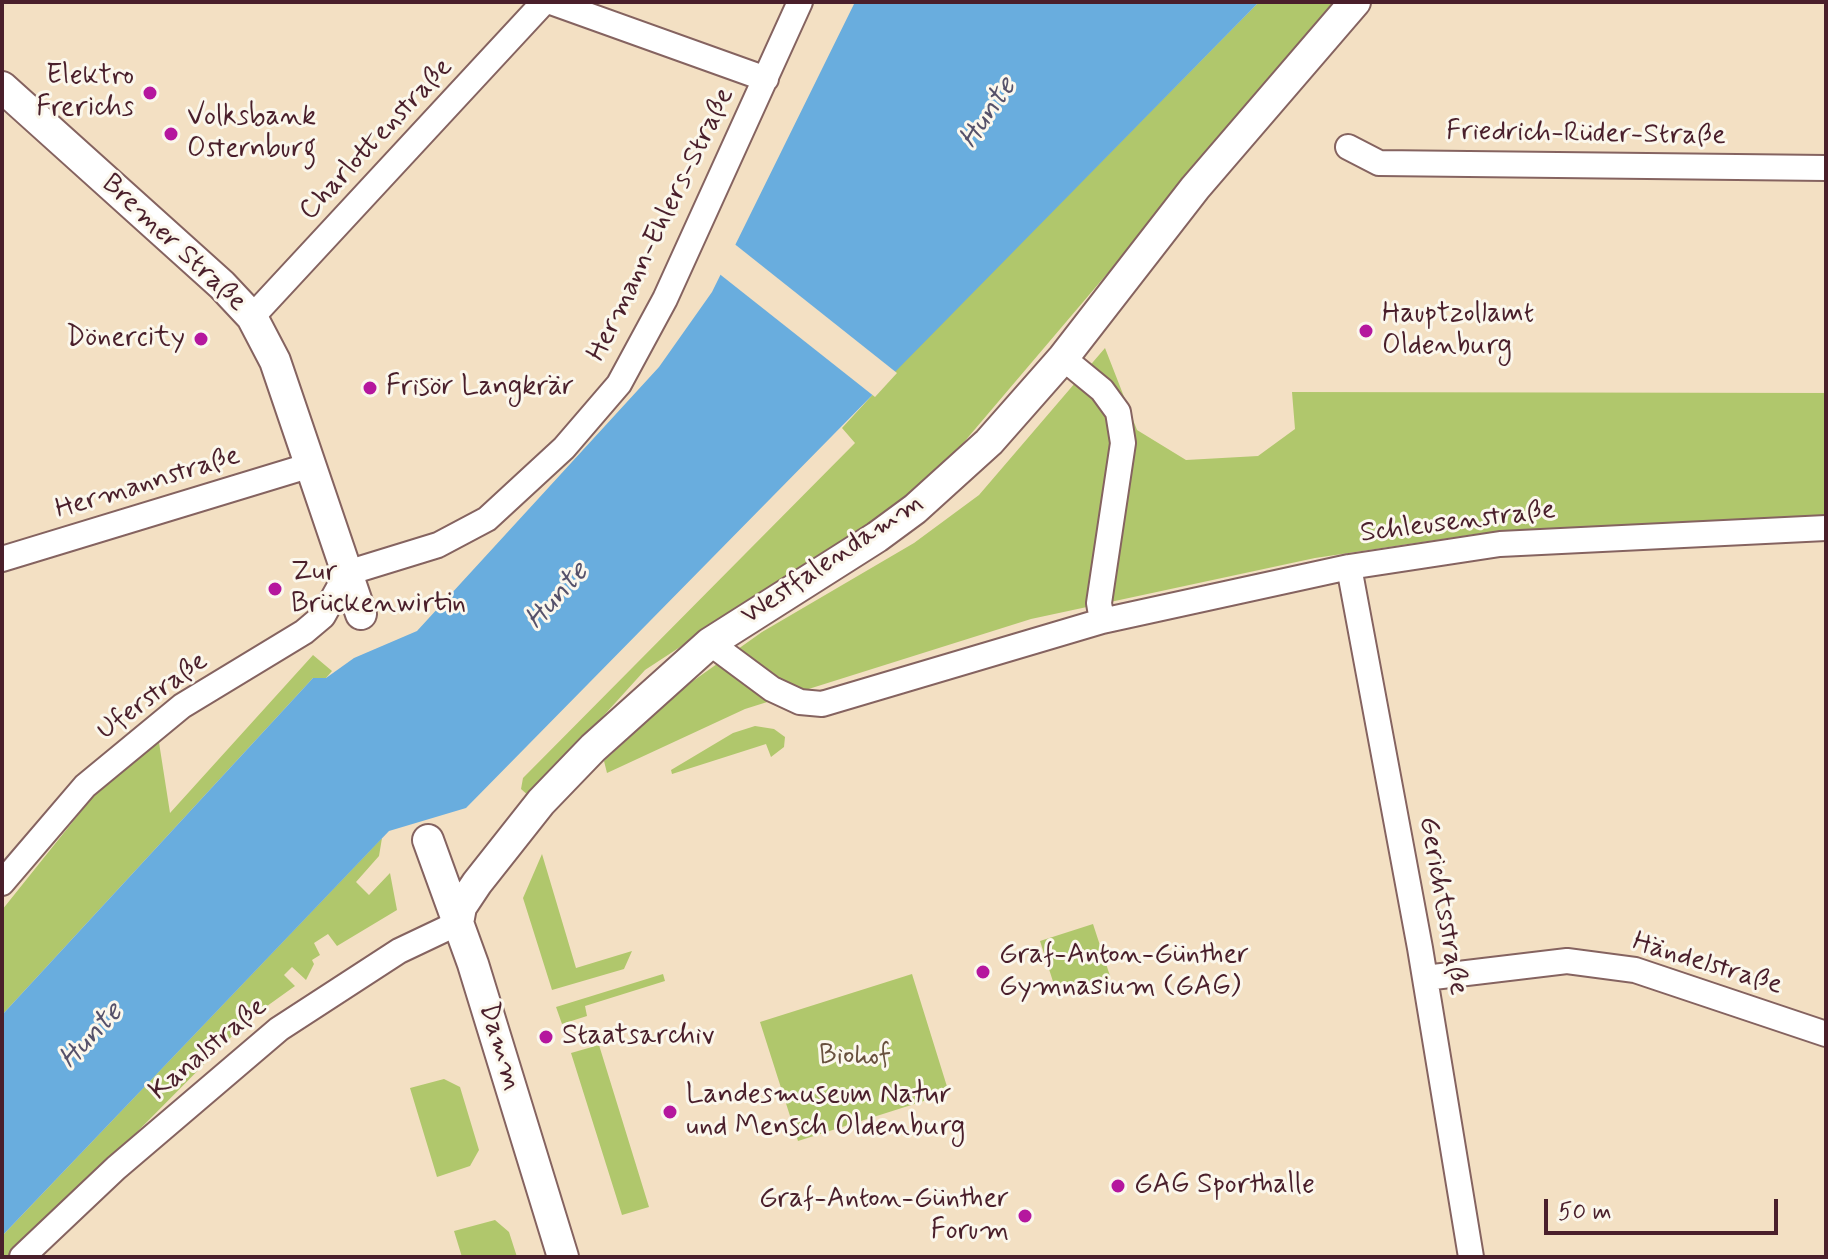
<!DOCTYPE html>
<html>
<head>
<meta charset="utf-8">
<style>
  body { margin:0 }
  #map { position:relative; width:1828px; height:1259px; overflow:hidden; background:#f3e0c3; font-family:Mynerve,sans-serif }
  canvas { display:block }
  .frame { position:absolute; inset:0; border:4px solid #4a1f2b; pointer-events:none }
  .scale { position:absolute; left:1544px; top:1199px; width:234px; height:36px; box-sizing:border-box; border:4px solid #4a1f2b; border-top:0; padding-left:10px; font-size:24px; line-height:28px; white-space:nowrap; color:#4a1f2b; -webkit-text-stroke:6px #fbf7ec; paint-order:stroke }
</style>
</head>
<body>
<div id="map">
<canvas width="1828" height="1259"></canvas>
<div class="frame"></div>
<div class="scale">50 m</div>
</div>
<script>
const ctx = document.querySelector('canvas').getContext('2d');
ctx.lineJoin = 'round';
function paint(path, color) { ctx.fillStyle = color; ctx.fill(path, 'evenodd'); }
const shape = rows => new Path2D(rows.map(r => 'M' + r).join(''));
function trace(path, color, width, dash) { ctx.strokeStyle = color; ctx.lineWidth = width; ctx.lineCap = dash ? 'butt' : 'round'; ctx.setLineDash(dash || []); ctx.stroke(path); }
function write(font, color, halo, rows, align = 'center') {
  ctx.font = font + ' Mynerve,sans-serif'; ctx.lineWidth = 6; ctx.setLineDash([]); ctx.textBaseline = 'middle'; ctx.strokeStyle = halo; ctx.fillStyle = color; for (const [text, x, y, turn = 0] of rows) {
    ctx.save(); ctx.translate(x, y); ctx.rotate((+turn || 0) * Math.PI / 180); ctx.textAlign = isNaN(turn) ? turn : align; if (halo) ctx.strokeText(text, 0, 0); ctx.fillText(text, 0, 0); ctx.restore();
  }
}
paint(shape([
  [1259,2,1338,2,953,455,897,505,645,670,530,797,521,789,523,778,855,443,842,428,899,366],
  [1105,348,1137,430,1186,460,1258,456,1295,429,1292,392,1826,393,1826,515,1483,533,1315,558,1031,619,745,709,607,773,604,761,686,686,762,632,914,543,979,495],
  [313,655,332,671,326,678,313,678,2,1015,2,910,107,779,158,736,170,813],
  [755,726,774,729,785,737,784,747,771,757,766,744,672,774,671,770,733,733],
  [382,838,379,856,356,882,369,895,390,873,397,910,337,946,328,934,314,943,320,955,312,960,314,964,306,980,292,967,284,975,295,986,249,1019,13,1257,2,1257,2,1236],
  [542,854,576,968,632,951,624,969,552,990,523,898],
  [1093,924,1110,976,1057,994,1040,941],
  [663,974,665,981,585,1006,587,1016,562,1024,556,1007],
  [912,974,949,1093,798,1141,760,1022],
  [599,1045,649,1207,622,1215,571,1053],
  [444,1079,460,1087,479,1150,470,1166,437,1177,410,1088],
  [495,1220,509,1232,517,1257,462,1257,454,1231]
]), '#b0c76c');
paint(shape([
  [855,2,1259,2,466,808,389,831,2,1236,2,1015,313,678,326,678,354,658,417,631,659,367,712,292]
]), '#69adde');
paint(shape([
  [732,242,897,373,875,397,717,272]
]), '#f3e0c3');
const minor = shape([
  [551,2,766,79],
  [1348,147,1379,163,1826,168],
  [252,317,544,2],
  [1063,358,1102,390,1118,412,1123,443,1099,603,1102,621],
  [2,559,311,465],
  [1349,567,1420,948,1471,1257],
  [710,643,772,689,800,702,822,704,1102,621,1349,567,1500,544,1826,528],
  [2,883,85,786,182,706,304,632,323,616,347,573,438,545,487,519,564,448,619,384,665,299,800,2],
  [1425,978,1567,961,1635,970,1826,1034],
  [22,1257,116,1168,279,1029,399,951,458,923]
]);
const tertiary = shape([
  [2,87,222,285,252,317,275,361,361,614],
  [428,840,473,964,563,1257],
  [458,923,461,907,477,883,541,802,593,748,710,643,877,537,915,509,989,442,1063,358,1195,188,1355,2]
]);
trace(minor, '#856360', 28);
trace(tertiary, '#856360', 34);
trace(minor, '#fff', 24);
trace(tertiary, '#fff', 30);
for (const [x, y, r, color] of [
  [150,93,8,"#b5179e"],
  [171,134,8,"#b5179e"],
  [1366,331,8,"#b5179e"],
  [201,339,8,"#b5179e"],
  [370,388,8,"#b5179e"],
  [275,589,8,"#b5179e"],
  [983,972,8,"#b5179e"],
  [546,1037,8,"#b5179e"],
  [670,1112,8,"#b5179e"],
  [1118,1186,8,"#b5179e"],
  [1025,1216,8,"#b5179e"]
]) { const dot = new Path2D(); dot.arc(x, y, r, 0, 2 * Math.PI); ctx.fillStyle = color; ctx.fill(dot); trace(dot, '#fbf7ec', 3); }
write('28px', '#4a1f2b', '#fbf7ec', [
  ["Elektro",134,77,"right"],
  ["Frerichs",134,109,"right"],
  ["Volksbank",187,118],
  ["Osternburg",187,150],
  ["Hauptzollamt",1382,315],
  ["Oldenburg",1382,347],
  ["Dönercity",185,339,"right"],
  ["Frisör Langkrär",386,388],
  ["Zur",291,573],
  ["Brückenwirtin",291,605],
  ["Graf-Anton-Günther",999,956],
  ["Gymnasium (GAG)",999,988],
  ["Staatsarchiv",562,1037],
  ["Landesmuseum Natur",686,1096],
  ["und Mensch Oldenburg",686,1128],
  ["GAG Sporthalle",1134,1186],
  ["Graf-Anton-Günther",1009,1200,"right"],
  ["Forum",1009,1232,"right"]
], 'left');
write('28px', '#4a1f2b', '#fbf7ec', [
  ["Friedrich-Rüder-Straße",1586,135,1],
  ["Charlottenstraße",377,140,-47],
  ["Hermann-Ehlers-Straße",662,225,-64],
  ["Bremer Straße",173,244,43],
  ["Hermannstraße",148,484,-17],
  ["Schleusenstraße",1458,523,-7],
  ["Westfalendamm",833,560,-34],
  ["Uferstraße",153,697,-36],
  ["Gerichtsstraße",1442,906,80],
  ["Händelstraße",1707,965,17],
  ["Damm",499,1047,73],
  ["Kanalstraße",209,1050,-40]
]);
write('28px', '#69513e', '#fbf7ec', [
  ["Biohof",855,1057]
]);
write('italic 30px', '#55516a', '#fbf7ec', [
  ["Hunte",989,114,-56],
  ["Hunte",558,597,-48],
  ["Hunte",92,1037,-47]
]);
</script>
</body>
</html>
